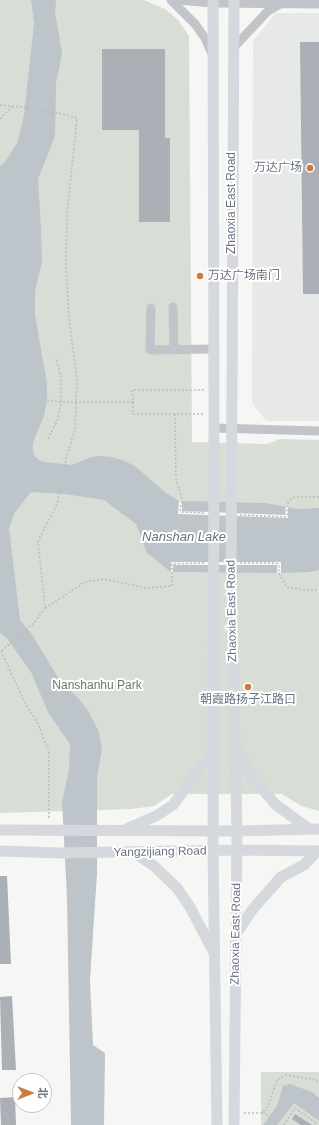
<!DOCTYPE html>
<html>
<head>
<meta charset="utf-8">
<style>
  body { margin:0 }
  #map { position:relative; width:319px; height:1125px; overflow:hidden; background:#f6f7f5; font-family:Arial,"Noto Sans SC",sans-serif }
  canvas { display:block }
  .north { position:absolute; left:12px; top:1073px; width:40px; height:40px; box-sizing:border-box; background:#fff; border:1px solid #c3c7cd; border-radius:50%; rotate:90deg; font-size:11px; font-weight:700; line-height:16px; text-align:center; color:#6a7382 }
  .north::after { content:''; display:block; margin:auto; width:14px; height:18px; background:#cd7a3e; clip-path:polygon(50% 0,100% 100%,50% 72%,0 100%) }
</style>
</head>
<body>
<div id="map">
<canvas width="319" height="1125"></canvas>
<div class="north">北</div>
</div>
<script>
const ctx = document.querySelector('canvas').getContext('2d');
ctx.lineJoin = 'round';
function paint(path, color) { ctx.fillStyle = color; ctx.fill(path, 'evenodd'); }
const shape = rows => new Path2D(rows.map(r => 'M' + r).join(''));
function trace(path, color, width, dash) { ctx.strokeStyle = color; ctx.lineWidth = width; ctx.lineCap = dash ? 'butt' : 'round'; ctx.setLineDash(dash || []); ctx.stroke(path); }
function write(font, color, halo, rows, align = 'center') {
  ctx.font = font + ' Arial,"Noto Sans SC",sans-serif'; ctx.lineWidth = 4; ctx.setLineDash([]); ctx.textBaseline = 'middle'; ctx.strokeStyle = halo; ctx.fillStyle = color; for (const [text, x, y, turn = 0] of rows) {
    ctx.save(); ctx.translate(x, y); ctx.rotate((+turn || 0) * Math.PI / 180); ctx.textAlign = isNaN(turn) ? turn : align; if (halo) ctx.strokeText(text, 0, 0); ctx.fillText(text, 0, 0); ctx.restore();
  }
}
paint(shape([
  [276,13,319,13,319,421,266,421,252,403,253,41]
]), '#e7e8e8');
paint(shape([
  [0,0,144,0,165,9,178,20,189,36,192,442,267,444,280,439,319,440,319,811,301,806,282,794,172,794,154,806,131,809,0,813],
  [261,1072,319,1072,319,1125,261,1125]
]), '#d8ddd6');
paint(shape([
  [31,0,56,0,55,13,62,53,56,83,55,136,38,179,41,229,42,262,35,291,35,315,47,383,47,400,44,416,35,437,33,444,33,452,35,456,39,460,44,462,72,465,92,457,100,456,111,457,122,460,135,466,166,493,179,501,265,503,299,509,319,508,319,570,308,572,281,573,171,572,147,553,136,524,104,500,65,494,31,492,15,512,9,528,20,620,33,636,59,679,77,697,87,709,99,732,102,750,97,777,97,873,90,980,93,1045,105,1053,104,1125,71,1125,67,897,62,802,69,770,70,744,48,712,31,672,6,637,0,633,0,166,6,161,18,141,24,115,34,23],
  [290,1084,312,1092,319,1098,319,1121,294,1103,277,1125,263,1125,277,1106,283,1086]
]), '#bdc4ca');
paint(shape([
  [179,501,182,501,182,511,285,515,286,505,288,505,288,518,178,514],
  [171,562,281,562,281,573,277,573,277,565,173,565,173,574,171,574]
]), '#f6f7f5');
paint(shape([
  [300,42,319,42,319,294,303,294],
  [102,49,165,49,165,138,170,138,170,222,139,222,139,130,102,130],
  [0,876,7,876,11,964,0,964],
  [12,996,16,1070,2,1070,0,997],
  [15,1097,16,1125,1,1125,0,1098],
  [295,1114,312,1125,301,1125,292,1119]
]), '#abb0b6');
trace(shape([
  [0,105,22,107,62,114,77,118,67,214,66,265,69,318,77,380,75,429,66,459,57,504,38,541,45,608,34,623,0,652],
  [0,119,13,106],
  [47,400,61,402,133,402,132,390,204,390],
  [133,402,133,414,204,414],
  [175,414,176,479,182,499,180,511,182,512,204,513],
  [48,439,58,419,61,402,61,377,56,358],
  [240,515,286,517,287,515,287,504,292,498,297,497,319,497],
  [240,563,276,563,279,565,279,573,281,577,287,587,305,590,319,590],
  [45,608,85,582,103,579,147,588,172,586,172,564,204,563],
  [1,651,24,701,38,724,49,752,49,820],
  [263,1112,279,1125],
  [244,1113,261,1113,263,1112,268,1106,277,1080,286,1075,316,1080,319,1084],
  [284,1125,295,1108,316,1123,315,1125]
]), '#bbbdc0', 1.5, [2, 2]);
trace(shape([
  [171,0,195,24,205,38,212,54],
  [178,0,213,3,319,4],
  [234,47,268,11,280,4],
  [173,307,174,350],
  [151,308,150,350,214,349],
  [214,428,319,431]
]), '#c1c4c8', 9);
trace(shape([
  [213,0,214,414,213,851,217,1125],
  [234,0,231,581,237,831,234,1125],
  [236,747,241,757,253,778,275,804,309,829],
  [126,829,156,816,173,805,214,749],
  [0,830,237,831,319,829],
  [0,851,59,853,237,850,319,851],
  [133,852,154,866,177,888,190,907,213,951],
  [236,934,252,910,281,877,304,865,317,851]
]), '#d5d8dc', 11);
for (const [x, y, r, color] of [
  [310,168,4,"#cd7a3e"],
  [200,276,4,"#cd7a3e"],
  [248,687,4,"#cd7a3e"]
]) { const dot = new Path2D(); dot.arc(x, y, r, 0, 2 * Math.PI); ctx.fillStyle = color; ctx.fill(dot); trace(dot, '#fff', 1.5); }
write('12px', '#6a7382', '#fff', [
  ["万达广场",302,168],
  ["万达广场南门",208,276,"left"],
  ["朝霞路扬子江路口",248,700,"center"]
], 'right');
write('12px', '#6a7382', '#fff', [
  ["Zhaoxia East Road",232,203,-90],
  ["Zhaoxia East Road",232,611,-91],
  ["Yangzijiang Road",160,852,-1],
  ["Zhaoxia East Road",236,934,-89]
]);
write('12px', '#687a68', '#fff', [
  ["Nanshanhu Park",97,686]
]);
write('italic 13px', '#66737e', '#fff', [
  ["Nanshan Lake",184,537]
]);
</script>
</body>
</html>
